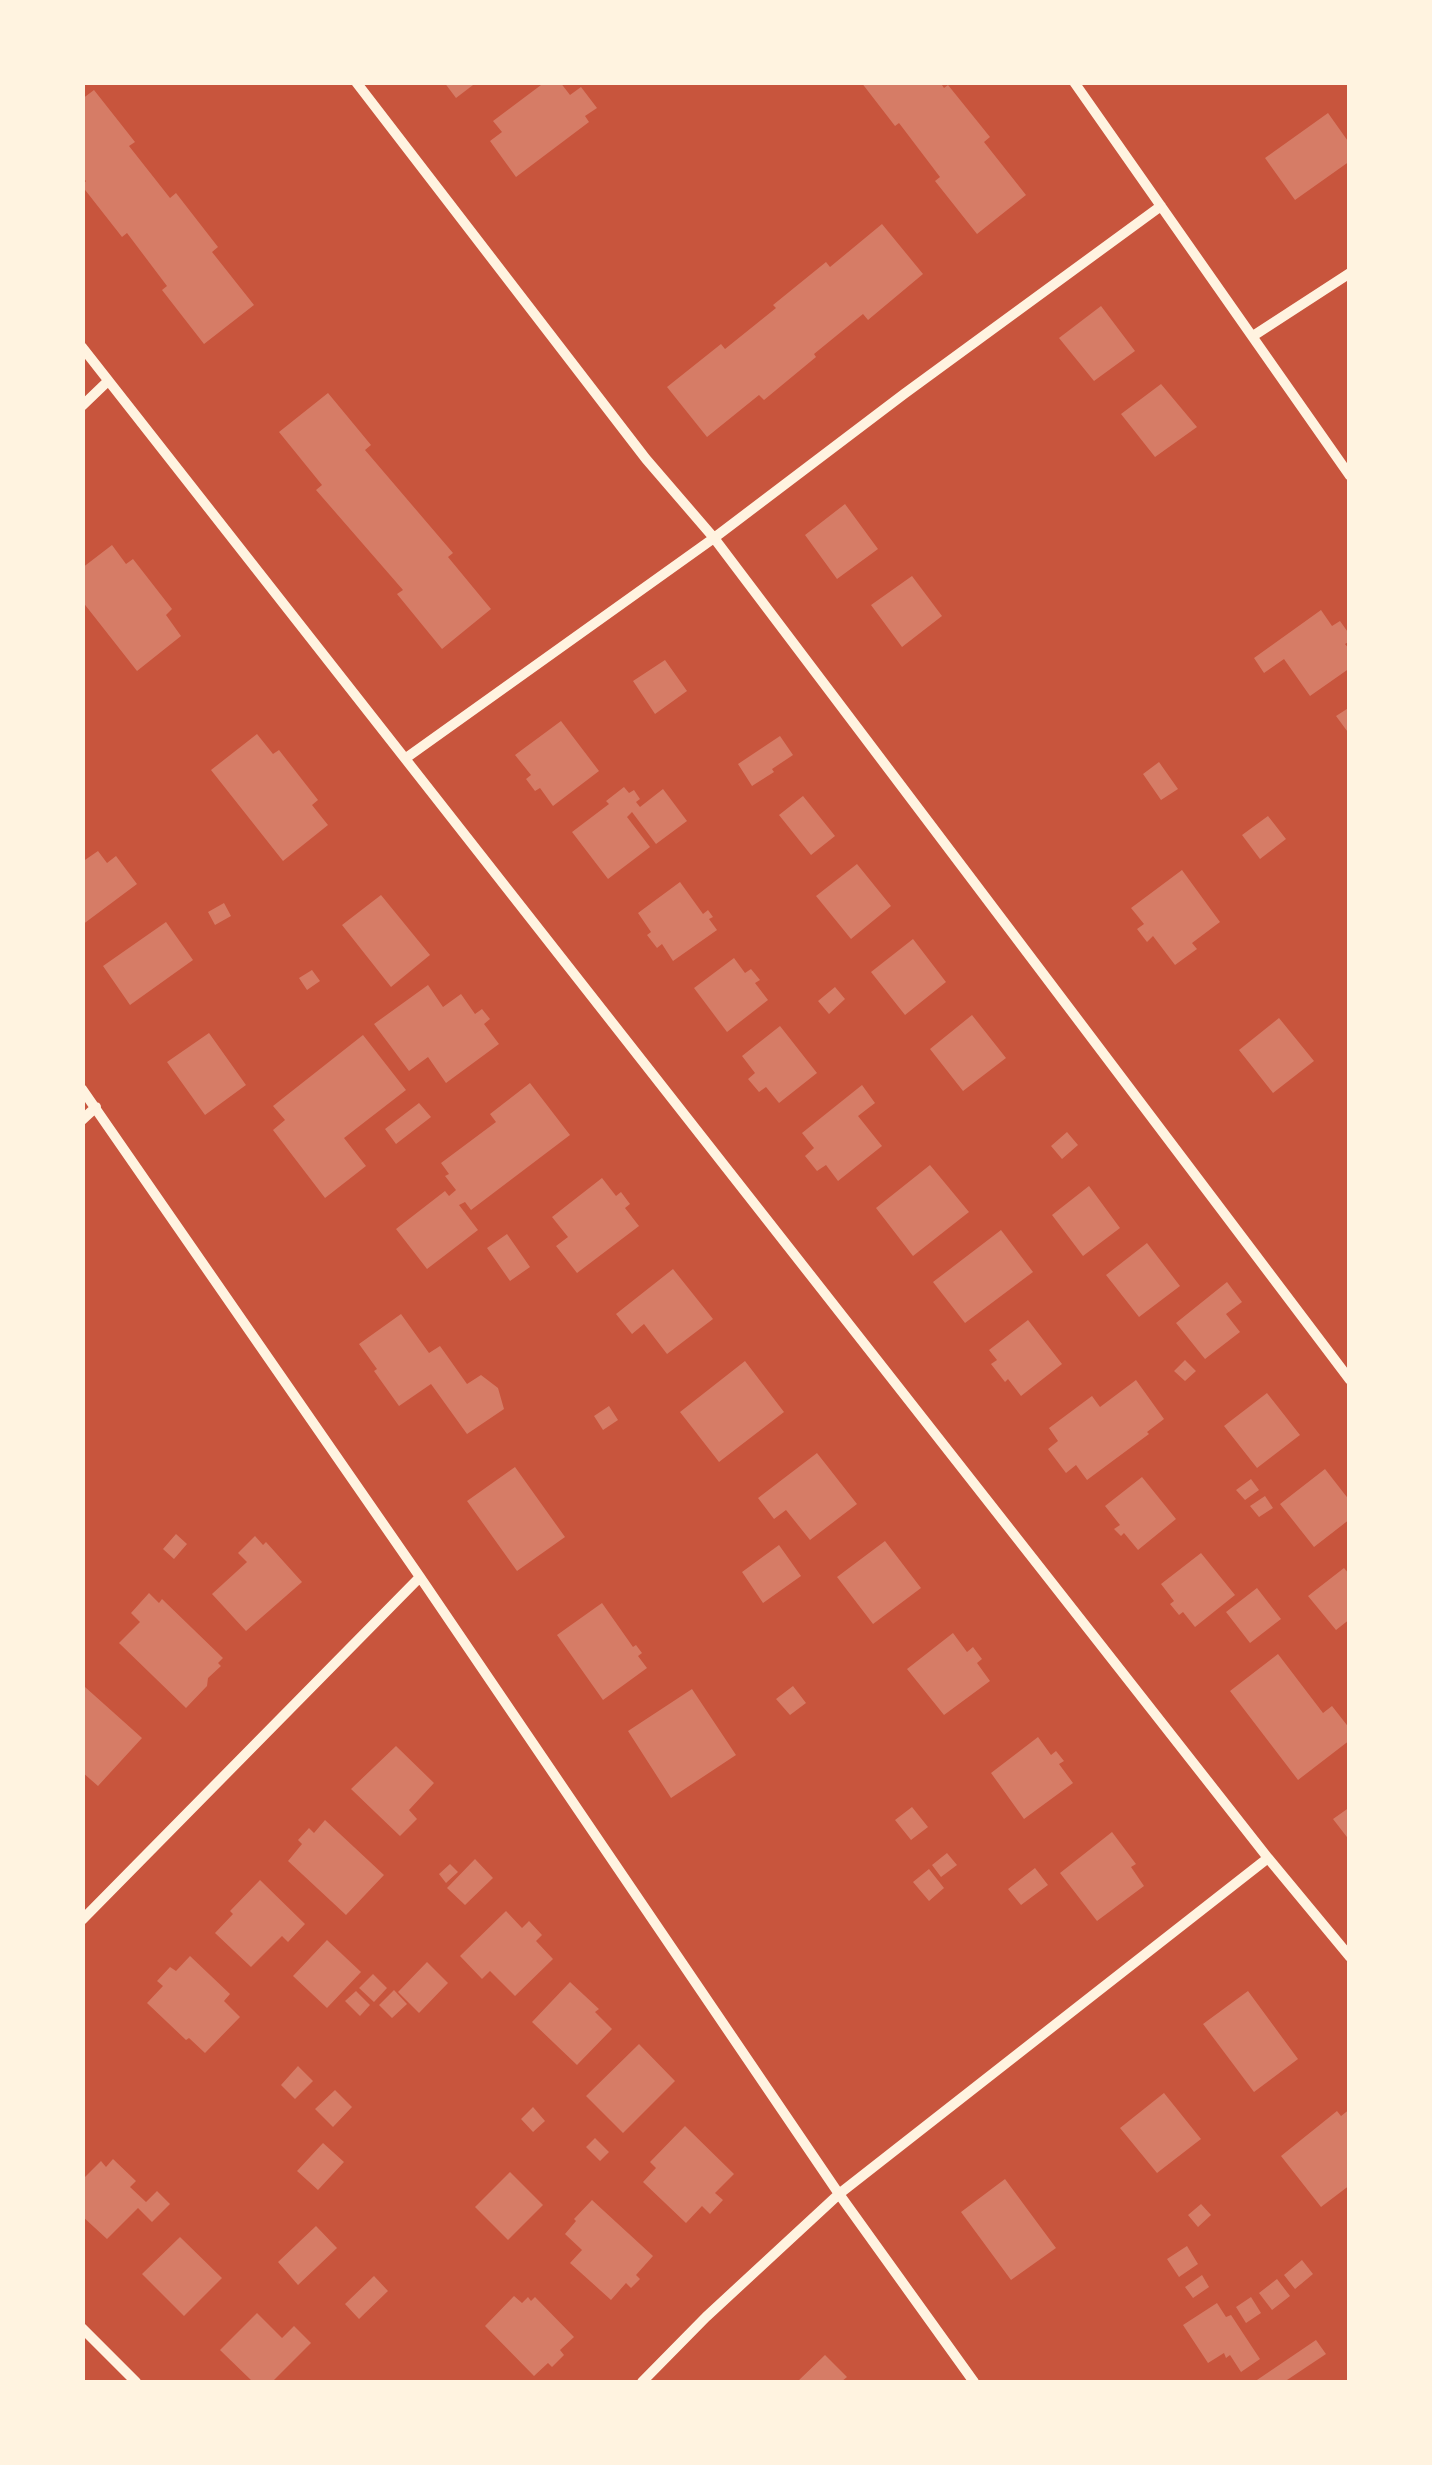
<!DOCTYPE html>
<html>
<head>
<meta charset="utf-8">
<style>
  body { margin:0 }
  #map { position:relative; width:1432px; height:2465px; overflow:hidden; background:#c8553d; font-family:"Zilla Slab",serif }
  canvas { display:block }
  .frame { position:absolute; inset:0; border:85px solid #fff3e0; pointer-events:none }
</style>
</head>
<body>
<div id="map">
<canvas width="1432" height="2465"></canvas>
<div class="frame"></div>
</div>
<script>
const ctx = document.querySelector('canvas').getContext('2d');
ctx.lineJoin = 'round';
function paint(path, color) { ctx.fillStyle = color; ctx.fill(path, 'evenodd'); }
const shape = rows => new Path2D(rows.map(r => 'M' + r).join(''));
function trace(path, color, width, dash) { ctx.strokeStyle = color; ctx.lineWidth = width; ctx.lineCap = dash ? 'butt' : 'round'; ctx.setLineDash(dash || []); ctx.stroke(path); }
paint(shape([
  [444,82,477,82,456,98],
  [545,82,560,82,570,95,581,87,597,108,585,116,589,122,516,177,490,141,502,132,493,121],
  [861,82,940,82,944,88,948,85,990,137,984,142,1026,195,977,234,935,181,940,177,899,123,895,126],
  [94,90,135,142,129,146,170,198,176,193,218,247,212,252,254,305,204,344,162,290,167,286,127,233,122,237,82,186,86,181,82,177,82,99],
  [1328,113,1350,144,1350,161,1295,200,1265,158],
  [882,224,923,274,868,320,863,314,814,354,816,357,764,400,759,395,707,437,667,387,721,344,725,349,776,308,773,305,826,262,830,267],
  [1101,306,1135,351,1094,381,1059,338],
  [1161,384,1197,427,1155,457,1121,414],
  [328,393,371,445,365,450,453,553,448,557,491,609,442,649,397,594,403,590,316,490,322,485,279,432],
  [845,504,878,549,837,579,805,535],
  [112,545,126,564,133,559,172,609,166,615,181,636,137,671,82,601,82,568],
  [912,576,942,616,902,647,871,605],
  [1321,610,1332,626,1340,621,1350,635,1350,641,1345,644,1350,650,1350,668,1310,696,1284,659,1264,673,1254,658],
  [665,660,687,691,655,714,633,681],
  [1350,707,1350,735,1336,716],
  [561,721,599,771,553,806,540,788,535,791,526,779,531,775,515,755],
  [257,734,273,754,279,750,318,800,312,805,328,825,283,861,211,770],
  [780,736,793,755,772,769,774,772,752,786,738,764],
  [1159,762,1178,789,1161,800,1143,774],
  [624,787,629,793,634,790,640,799,636,802,640,807,663,789,687,821,656,844,632,812,627,817,650,847,608,879,572,832,609,804,606,801],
  [803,796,835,836,811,855,779,815],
  [1268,816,1286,839,1260,859,1242,835],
  [98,851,107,863,116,856,137,884,82,925,82,862],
  [857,864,891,906,851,939,816,896],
  [1182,870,1220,922,1192,943,1197,949,1175,965,1153,936,1147,942,1137,929,1144,924,1131,908],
  [680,882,703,914,708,910,713,917,709,919,717,930,673,961,662,944,657,948,647,935,651,932,638,913],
  [381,895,430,955,391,987,342,925],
  [224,903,231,916,215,925,208,912],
  [166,922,193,960,130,1005,103,966],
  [913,939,946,982,905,1015,871,972],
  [734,958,745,973,751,969,760,980,755,983,768,1000,727,1032,694,988],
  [312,970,320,981,307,990,299,978],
  [428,985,443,1007,461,994,475,1014,482,1009,490,1019,484,1024,499,1044,446,1083,428,1057,409,1071,374,1024],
  [835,987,845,999,829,1014,818,1001],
  [972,1015,1006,1058,963,1091,930,1049],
  [1279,1018,1314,1061,1273,1093,1239,1050],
  [780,1026,817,1073,779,1103,766,1087,759,1092,748,1079,755,1073,742,1056],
  [209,1033,246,1085,205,1115,167,1062],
  [363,1035,406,1090,344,1138,366,1166,325,1198,273,1130,285,1120,273,1106],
  [530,1083,570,1135,471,1210,465,1202,459,1205,478,1230,427,1269,396,1229,445,1191,449,1196,456,1190,445,1176,449,1174,441,1163,496,1122,490,1114],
  [862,1085,875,1103,858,1116,882,1146,838,1181,826,1165,817,1171,805,1156,814,1148,802,1133],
  [419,1103,431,1117,396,1144,385,1129],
  [1067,1132,1078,1145,1062,1159,1051,1146],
  [930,1165,969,1212,913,1256,876,1208],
  [602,1178,616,1196,621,1192,630,1204,625,1208,639,1226,577,1273,556,1246,568,1237,552,1217],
  [1089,1186,1120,1228,1083,1256,1052,1215],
  [1001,1230,1033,1272,965,1323,933,1282],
  [507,1234,530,1267,510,1281,487,1248],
  [1147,1243,1180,1286,1139,1317,1106,1275],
  [673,1269,713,1319,667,1354,644,1324,632,1334,616,1314],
  [1227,1282,1242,1302,1226,1314,1240,1332,1205,1359,1176,1323],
  [401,1314,429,1353,440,1346,467,1384,481,1375,498,1388,504,1409,467,1434,431,1384,399,1406,374,1371,377,1369,359,1344],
  [1028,1320,1062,1364,1021,1396,1008,1379,1005,1382,991,1364,997,1360,989,1350],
  [1185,1360,1196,1371,1185,1381,1174,1371],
  [745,1361,784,1412,719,1462,680,1412],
  [1136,1380,1164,1419,1147,1432,1149,1434,1087,1480,1076,1465,1066,1473,1048,1449,1058,1441,1049,1428,1092,1396,1100,1407],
  [1267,1393,1300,1435,1257,1468,1224,1426],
  [609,1406,618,1420,603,1430,594,1416],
  [817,1453,857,1504,810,1540,786,1510,774,1519,758,1498],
  [515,1467,565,1537,517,1571,467,1501],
  [1325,1469,1350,1501,1350,1519,1314,1547,1280,1504],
  [1142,1477,1176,1519,1138,1550,1124,1533,1121,1536,1114,1529,1120,1525,1105,1506],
  [1251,1479,1259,1490,1245,1500,1236,1490],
  [1265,1496,1273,1508,1259,1517,1250,1506],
  [176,1534,187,1544,174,1559,163,1549],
  [255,1536,263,1545,266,1542,302,1582,246,1631,212,1594,247,1562,238,1553],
  [885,1541,921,1588,873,1624,837,1577],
  [779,1545,801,1576,763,1603,742,1572],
  [1201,1553,1235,1595,1195,1627,1183,1612,1179,1615,1170,1604,1174,1601,1161,1584],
  [1344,1568,1350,1575,1350,1619,1336,1630,1308,1596],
  [1257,1588,1281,1619,1250,1643,1226,1612],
  [149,1593,159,1603,162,1599,223,1658,218,1663,221,1666,208,1678,207,1686,186,1708,119,1643,140,1622,131,1613],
  [602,1603,633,1647,636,1645,642,1653,638,1656,647,1668,603,1700,557,1635],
  [953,1633,967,1652,973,1647,982,1659,977,1663,990,1681,944,1715,907,1669],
  [1278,1654,1323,1713,1332,1706,1350,1729,1350,1740,1298,1780,1230,1691],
  [793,1686,806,1703,790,1715,776,1699],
  [85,1687,142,1738,98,1786,82,1772,82,1689],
  [692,1689,736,1755,671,1798,628,1731],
  [1038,1737,1051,1755,1056,1751,1064,1761,1059,1764,1073,1783,1024,1819,991,1773],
  [396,1746,434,1783,409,1810,417,1819,400,1836,351,1789],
  [912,1807,928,1827,911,1840,895,1820],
  [1350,1807,1350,1841,1333,1819],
  [325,1820,384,1875,346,1915,288,1861,302,1844,298,1840,309,1828,314,1833],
  [1112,1832,1136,1864,1131,1867,1144,1886,1097,1921,1060,1873],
  [947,1853,957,1865,941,1877,932,1865],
  [475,1859,493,1878,465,1905,447,1888],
  [450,1864,458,1872,446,1883,439,1874],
  [1035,1868,1048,1885,1021,1905,1008,1889],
  [929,1869,944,1888,929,1901,913,1882],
  [260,1880,305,1924,288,1942,282,1936,251,1967,215,1933,233,1914,230,1911],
  [506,1911,522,1928,529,1921,542,1935,536,1941,553,1959,515,1996,490,1971,482,1979,460,1956],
  [327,1940,361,1972,327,2008,293,1976],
  [190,1956,230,1994,224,2001,240,2017,205,2053,189,2038,186,2040,147,2003,163,1986,157,1981,170,1967,176,1971],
  [427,1962,448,1983,419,2013,398,1992],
  [373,1974,387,1988,374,2002,359,1988],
  [570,1982,599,2009,595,2012,612,2029,577,2065,532,2022],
  [394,1990,407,2004,392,2018,379,2005],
  [356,1991,370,2005,360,2016,345,2001],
  [1248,1991,1298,2059,1254,2092,1203,2024],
  [639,2044,675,2081,623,2133,586,2096],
  [298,2066,313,2081,295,2099,281,2085],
  [335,2090,352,2107,333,2127,315,2109],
  [1164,2093,1201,2139,1157,2173,1120,2128],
  [533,2107,545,2121,533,2132,521,2119],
  [1350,2109,1350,2185,1321,2207,1281,2156,1337,2111,1341,2116],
  [685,2126,734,2174,715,2193,723,2200,710,2214,702,2206,686,2223,643,2182,656,2168,650,2162],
  [595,2138,609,2152,600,2161,586,2147],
  [323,2143,344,2162,318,2190,297,2171],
  [113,2159,136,2181,130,2187,146,2202,157,2191,170,2204,152,2222,138,2208,107,2239,82,2216,82,2180,101,2161,106,2167],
  [510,2172,543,2205,508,2240,475,2207],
  [1005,2179,1056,2248,1011,2280,961,2212],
  [592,2200,653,2256,636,2275,640,2279,631,2288,626,2283,611,2300,570,2263,582,2250,565,2234,576,2221,574,2219],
  [1201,2204,1211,2215,1198,2227,1188,2215],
  [316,2226,337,2248,298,2285,278,2262],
  [180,2237,222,2278,184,2316,142,2274],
  [1187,2246,1198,2264,1179,2277,1167,2259],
  [1302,2260,1313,2274,1295,2289,1284,2275],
  [1202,2275,1209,2287,1193,2298,1185,2287],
  [374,2276,388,2291,359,2319,345,2304],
  [1277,2279,1290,2296,1272,2310,1259,2293],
  [514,2296,522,2303,528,2297,531,2301,535,2297,574,2337,560,2350,564,2355,552,2367,548,2363,534,2376,485,2326],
  [1251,2297,1261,2313,1246,2323,1236,2307],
  [1217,2303,1226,2317,1231,2315,1260,2359,1241,2372,1230,2355,1226,2358,1224,2353,1208,2363,1183,2325],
  [257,2313,282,2338,294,2326,311,2343,272,2382,253,2382,220,2350],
  [1316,2340,1326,2354,1284,2382,1254,2382],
  [825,2355,847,2377,841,2382,797,2382]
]), '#d67c66');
trace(shape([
  [356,82,646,459,714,538,1350,1380],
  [1074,82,1350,476],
  [1253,336,1350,273],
  [82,347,1268,1858,1350,1957],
  [82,406,108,381],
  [406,758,714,538,904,394,1161,206],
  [82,1089,420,1577,839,2194,974,2382],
  [82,1120,96,1107],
  [82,1920,420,1577],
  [82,2328,136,2382],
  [642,2382,706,2317,839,2194,1268,1858]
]), '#fff3e0', 10);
</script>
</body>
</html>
